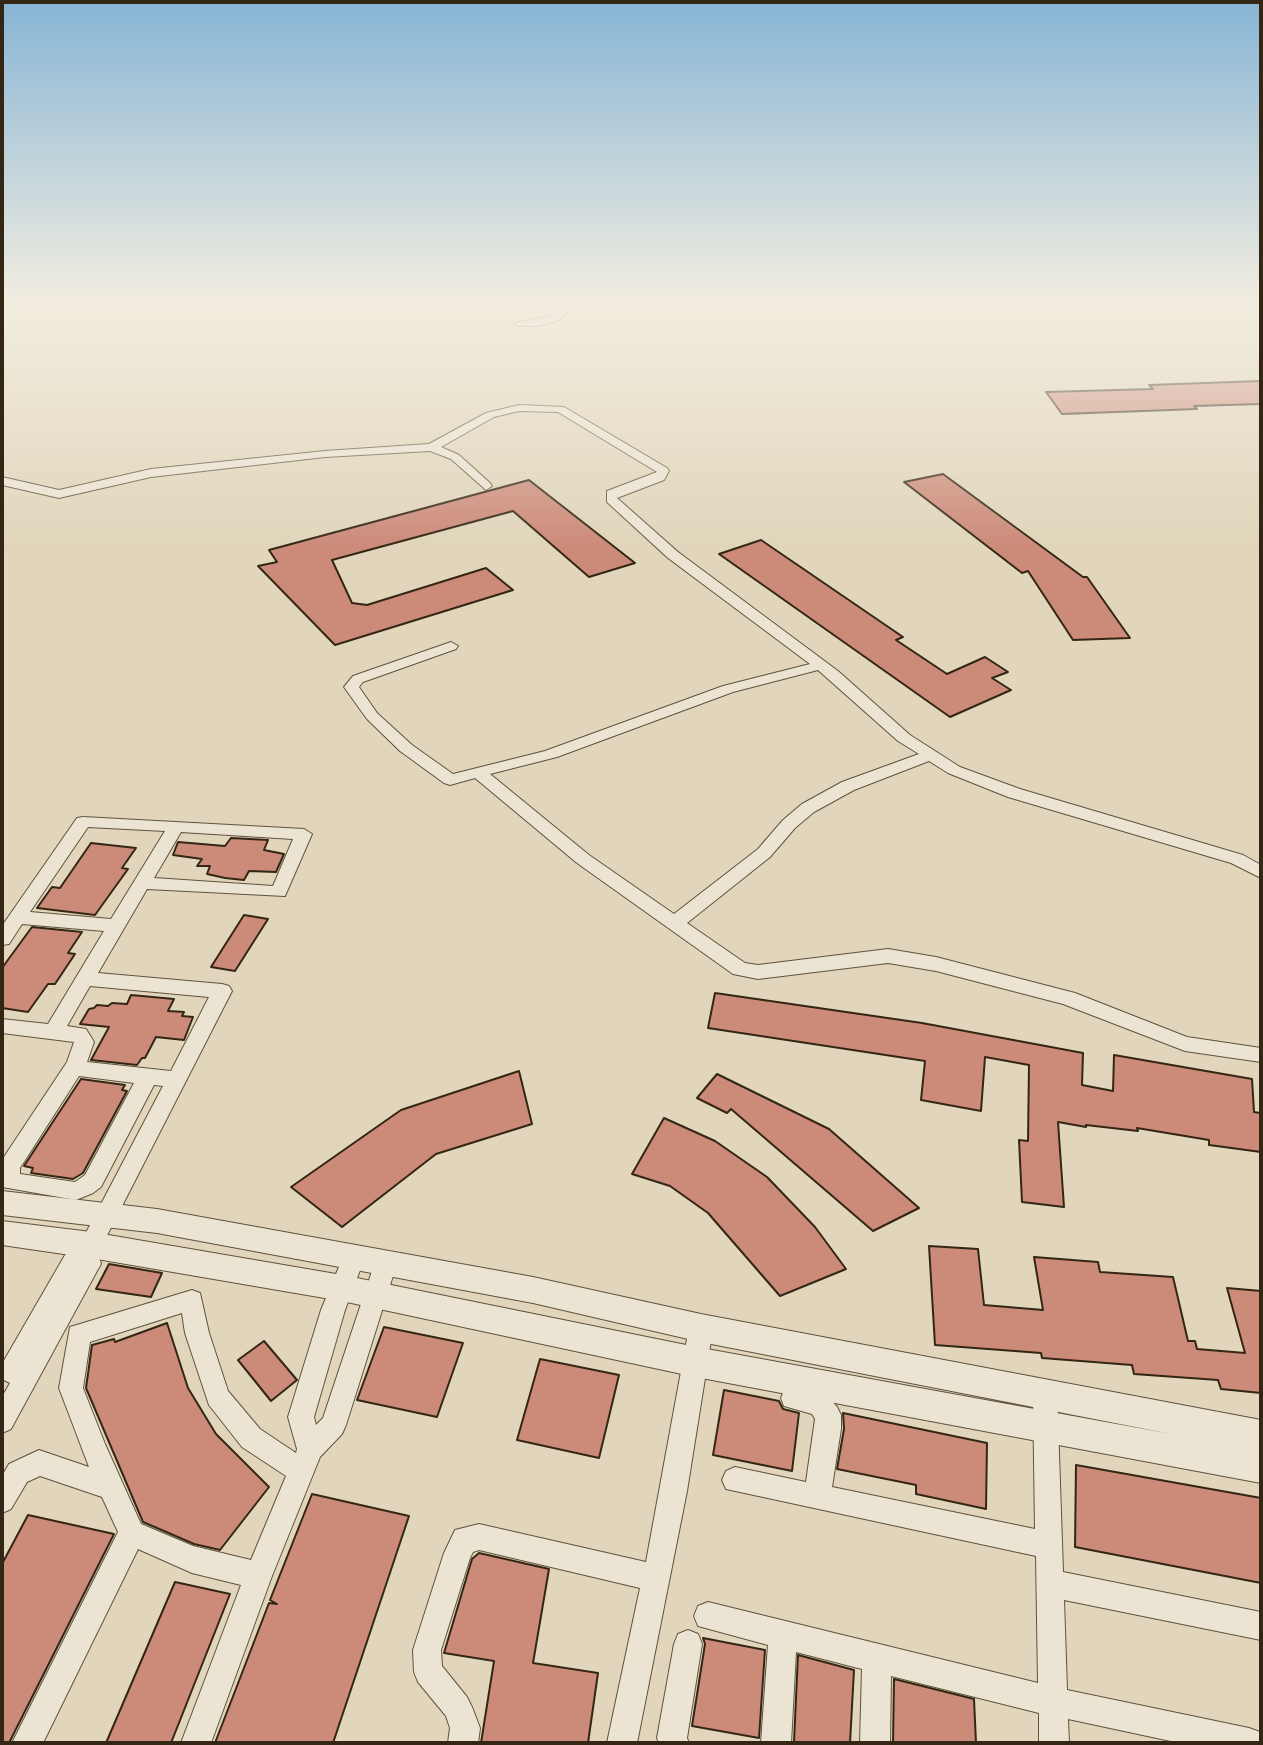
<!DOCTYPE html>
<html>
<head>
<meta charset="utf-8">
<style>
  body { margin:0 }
  #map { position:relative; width:1263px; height:1745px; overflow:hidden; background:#e1d6bb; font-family:"IM FELL DW Pica",serif }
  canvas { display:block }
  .frame { position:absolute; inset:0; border:4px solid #342615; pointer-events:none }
</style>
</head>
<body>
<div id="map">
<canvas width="1263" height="1745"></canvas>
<div class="frame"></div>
</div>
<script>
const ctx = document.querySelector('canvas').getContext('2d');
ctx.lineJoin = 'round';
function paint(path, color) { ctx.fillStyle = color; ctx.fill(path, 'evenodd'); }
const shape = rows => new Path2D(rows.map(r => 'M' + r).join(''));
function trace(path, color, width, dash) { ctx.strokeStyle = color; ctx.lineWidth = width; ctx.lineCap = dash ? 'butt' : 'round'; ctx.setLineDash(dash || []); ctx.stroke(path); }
const building = shape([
  [1261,381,1261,404,1194,406,1197,409,1062,414,1046,392,1153,389,1149,385,1261,381],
  [943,474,1083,577,1087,577,1130,638,1073,640,1028,571,1022,573,904,482,943,474],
  [529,480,635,563,589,577,513,511,332,560,352,603,367,605,486,568,513,590,335,645,258,566,277,562,269,550,529,480],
  [761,540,903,637,896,640,947,674,985,657,1008,672,992,678,1011,690,950,717,719,554,761,540],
  [231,838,268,840,264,850,284,854,276,872,249,871,244,880,225,878,207,874,210,866,197,866,202,859,173,855,178,842,225,846,231,838],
  [91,843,136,848,122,868,128,869,95,915,37,908,52,887,60,888,91,843],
  [244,915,268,919,235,971,211,967,244,915],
  [32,927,82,932,68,953,75,954,55,984,48,984,28,1012,2,1008,2,968,32,927],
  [715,993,922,1023,1083,1053,1082,1085,1113,1091,1114,1055,1252,1079,1254,1112,1260,1113,1261,1121,1261,1152,1209,1145,1209,1140,1137,1128,1138,1131,1086,1125,1086,1127,1058,1122,1064,1207,1022,1202,1019,1140,1028,1141,1029,1065,985,1057,981,1111,921,1100,925,1061,708,1028,715,993],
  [131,995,174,999,168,1011,184,1012,182,1016,193,1017,184,1040,156,1037,145,1058,142,1058,137,1065,91,1060,109,1027,80,1024,89,1009,94,1008,97,1005,108,1006,112,1003,127,1004,131,995],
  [519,1071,532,1124,436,1154,342,1227,291,1187,401,1110,519,1071],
  [717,1074,829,1129,919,1208,873,1231,731,1109,727,1113,697,1098,717,1074],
  [81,1079,125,1085,122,1090,127,1091,83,1173,73,1179,31,1173,33,1168,24,1166,81,1079],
  [664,1118,715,1141,767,1177,815,1227,846,1269,780,1296,708,1213,670,1186,632,1174,664,1118],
  [929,1246,978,1249,984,1305,1043,1310,1034,1257,1098,1262,1100,1272,1173,1277,1188,1341,1195,1341,1197,1349,1245,1353,1227,1288,1261,1291,1261,1393,1221,1389,1218,1380,1134,1374,1132,1365,1042,1358,1041,1353,935,1345,929,1246],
  [109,1264,162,1273,151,1297,96,1289,109,1264],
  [167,1323,188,1388,216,1434,269,1487,220,1550,194,1544,143,1522,86,1388,92,1345,114,1339,115,1342,167,1323],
  [384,1327,463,1343,437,1417,357,1400,384,1327],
  [264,1341,297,1380,271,1401,238,1360,264,1341],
  [540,1359,619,1375,599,1458,517,1440,540,1359],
  [724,1390,779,1401,783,1409,799,1413,792,1471,713,1455,724,1390],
  [843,1413,987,1443,986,1509,916,1494,916,1485,837,1469,844,1429,843,1413],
  [1076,1465,1261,1498,1261,1583,1075,1547,1076,1465],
  [312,1494,409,1516,333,1743,215,1743,269,1603,277,1604,270,1600,312,1494],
  [28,1515,114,1534,9,1743,2,1743,2,1564,28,1515],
  [479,1553,549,1569,533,1663,598,1673,588,1743,481,1743,494,1661,444,1653,472,1559,479,1553],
  [175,1582,230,1594,171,1743,106,1743,175,1582],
  [703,1638,765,1650,759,1738,692,1726,705,1644,703,1638],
  [798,1655,854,1670,850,1743,794,1742,798,1655],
  [894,1679,974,1699,976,1743,893,1743,894,1679]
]);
paint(building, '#cc8a79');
trace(building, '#342615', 2);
const minor = shape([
  [564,304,574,304,560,320,538,326,519,326,514,323,554,316,564,304],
  [519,405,564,407,667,468,669,471,664,480,617,498,678,552,838,671,910,735,960,767,1020,789,1243,855,1261,865,1261,878,1231,863,1008,797,948,773,929,761,854,790,814,812,795,828,770,857,687,923,745,963,758,965,888,949,936,957,1075,993,1187,1037,1261,1048,1261,1062,1185,1051,1063,1004,936,971,888,963,758,979,733,974,577,863,475,778,450,785,444,783,400,751,367,719,344,687,353,676,451,642,458,646,456,649,363,682,359,687,377,713,412,745,453,774,545,751,723,686,810,664,668,558,607,502,607,491,657,472,558,412,519,411,494,417,441,447,459,455,490,483,492,486,486,490,451,459,430,451,325,457,151,477,59,498,2,485,2,477,59,490,151,469,325,451,429,444,486,413,519,405],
  [818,670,898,741,919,754,842,782,802,804,783,820,758,849,674,914,589,855,490,774,557,757,733,692,818,670],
  [83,817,304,829,312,834,285,896,147,889,98,973,222,984,229,986,232,991,98,1253,101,1264,97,1271,11,1429,2,1433,2,1397,10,1383,2,1379,2,1364,65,1255,79,1246,163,1086,154,1085,101,1187,93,1193,76,1200,2,1187,2,1160,67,1062,74,1042,2,1033,2,1019,48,1024,104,931,22,924,9,944,2,945,2,926,77,818,83,817],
  [88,827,165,831,111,919,30,912,88,827],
  [181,832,293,839,273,886,154,878,181,832],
  [90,986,209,997,171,1071,87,1062,94,1042,91,1037,86,1029,67,1026,90,986],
  [79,1076,134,1083,85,1175,75,1182,20,1174,20,1168,79,1076],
  [354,1247,362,1250,365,1257,345,1310,314,1417,316,1425,323,1418,377,1256,385,1253,393,1256,397,1263,346,1425,342,1434,320,1457,272,1576,211,1743,181,1743,241,1585,192,1573,138,1549,43,1743,12,1743,118,1532,102,1497,40,1476,27,1482,11,1509,2,1513,2,1476,9,1464,39,1450,89,1467,59,1388,70,1327,192,1290,200,1293,209,1333,228,1391,260,1429,296,1453,297,1449,288,1417,321,1310,346,1250,354,1247],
  [182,1313,185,1333,209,1405,242,1447,286,1476,251,1560,193,1546,141,1524,105,1444,83,1388,90,1342,182,1313],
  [701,1317,709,1320,713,1328,687,1491,637,1743,607,1743,640,1588,479,1550,473,1552,470,1558,441,1650,442,1666,467,1697,472,1707,480,1728,478,1743,448,1743,450,1728,446,1716,418,1682,414,1672,413,1650,444,1553,455,1530,479,1524,646,1562,689,1328,693,1320,701,1317],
  [1045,1381,1054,1385,1057,1393,1063,1572,1261,1612,1261,1640,1064,1600,1067,1690,1249,1728,1260,1732,1261,1743,1180,1743,1068,1719,1069,1743,1039,1743,1039,1713,891,1676,890,1743,860,1743,862,1669,796,1652,791,1743,761,1743,768,1645,698,1626,694,1616,698,1606,708,1602,1038,1683,1036,1556,726,1489,722,1480,726,1471,735,1467,806,1482,815,1419,812,1414,784,1406,781,1398,784,1390,793,1386,819,1392,828,1396,837,1407,841,1415,841,1429,832,1487,1035,1529,1033,1393,1036,1385,1045,1381],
  [688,1630,698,1634,702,1644,687,1738,689,1743,659,1743,657,1738,674,1644,678,1634,688,1630]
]);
const tertiary = shape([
  [2,1191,157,1209,533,1277,701,1314,1261,1420,1261,1483,696,1377,342,1301,91,1258,2,1245,2,1221,91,1232,342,1275,696,1347,1171,1434,701,1342,533,1303,157,1233,2,1215,2,1191]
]);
trace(minor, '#5f523e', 2);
trace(tertiary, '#5f523e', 2);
paint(minor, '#ece4d3');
paint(tertiary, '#ece4d3');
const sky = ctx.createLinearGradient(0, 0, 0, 548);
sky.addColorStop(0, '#87b5d5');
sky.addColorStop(0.55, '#f2ede0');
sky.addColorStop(1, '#f2ede000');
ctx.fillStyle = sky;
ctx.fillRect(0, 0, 1263, 548);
</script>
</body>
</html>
